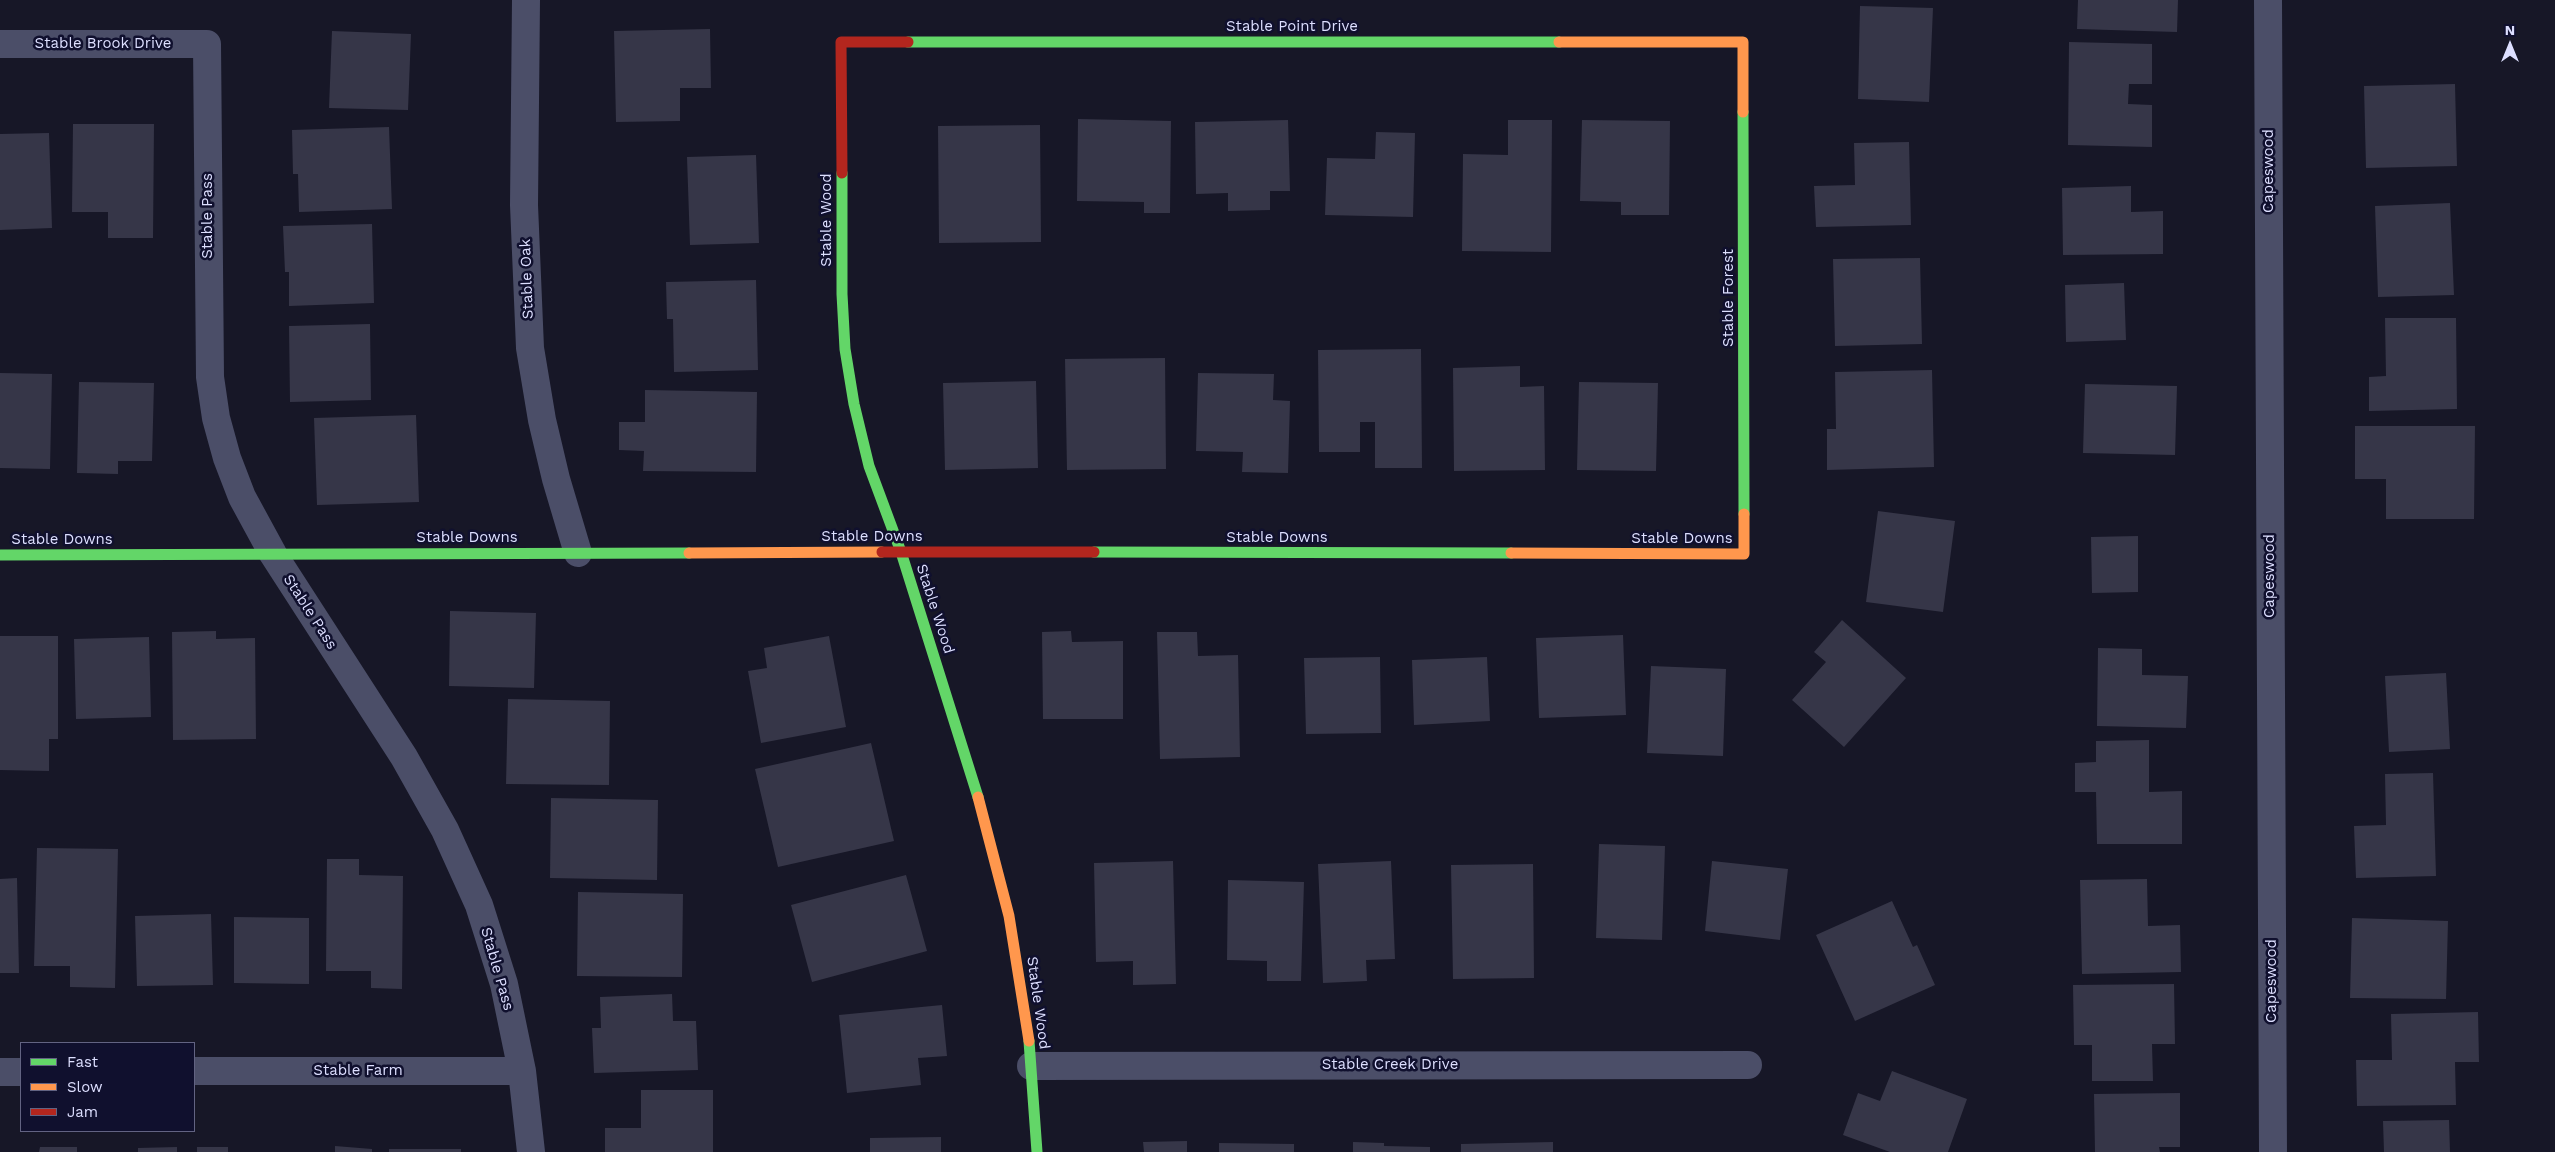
<!DOCTYPE html>
<html>
<head>
<meta charset="utf-8">
<style>
  body { margin:0 }
  #map { position:relative; width:2555px; height:1152px; overflow:hidden; background:#171727; font-family:"Work Sans",sans-serif }
  canvas { display:block }
  .legend { position:absolute; left:20px; top:1042px; width:175px; height:90px; box-sizing:border-box; background:#10102e; border:1px solid #626382; margin:0; padding:6px 9px; list-style:none; font-size:15px; color:#dddfff }
  .legend li { display:flex; align-items:center; gap:10px; height:25px }
  .legend b { width:25px; border:1px solid #626382 }
  .north { position:absolute; left:2485px; top:20px; width:50px; height:50px; -webkit-text-stroke:4px #10102e; paint-order:stroke; rotate:0deg; font-size:14px; font-weight:700; line-height:20px; text-align:center; color:#dddfff }
  .north::after { content:''; display:block; margin:auto; width:18px; height:22px; background:#dddfff; clip-path:polygon(50% 0,100% 100%,50% 72%,0 100%) }
</style>
</head>
<body>
<div id="map">
<canvas width="2555" height="1152"></canvas>
<ul class="legend">
<li><b style="height:6px;background:#63d668"></b>Fast</li>
<li><b style="height:6px;background:#ff974d"></b>Slow</li>
<li><b style="height:6px;background:#b3261e"></b>Jam</li>
</ul>
<div class="north">N</div>
</div>
<script>
const ctx = document.querySelector('canvas').getContext('2d');
ctx.lineJoin = 'round';
function paint(path, color) { ctx.fillStyle = color; ctx.fill(path, 'evenodd'); }
const shape = rows => new Path2D(rows.map(r => 'M' + r).join(''));
function trace(path, color, width, dash) { ctx.strokeStyle = color; ctx.lineWidth = width; ctx.lineCap = dash ? 'butt' : 'round'; ctx.setLineDash(dash || []); ctx.stroke(path); }
function write(font, color, halo, rows, align = 'center') {
  ctx.font = font + ' "Work Sans",sans-serif'; ctx.lineWidth = 5; ctx.setLineDash([]); ctx.textBaseline = 'middle'; ctx.strokeStyle = halo; ctx.fillStyle = color; for (const [text, x, y, turn = 0] of rows) {
    ctx.save(); ctx.translate(x, y); ctx.rotate((+turn || 0) * Math.PI / 180); ctx.textAlign = isNaN(turn) ? turn : align; if (halo) ctx.strokeText(text, 0, 0); ctx.fillText(text, 0, 0); ctx.restore();
  }
}
paint(shape([
  [2078,0,2178,0,2177,32,2077,29],
  [1860,6,1933,8,1929,102,1858,99],
  [710,29,711,88,680,88,680,121,616,122,614,31],
  [332,31,411,34,408,110,329,108],
  [2069,42,2152,44,2152,84,2129,84,2128,104,2152,105,2152,147,2068,145],
  [2455,84,2457,166,2366,168,2364,86],
  [1078,119,1171,121,1170,213,1144,213,1144,202,1077,201],
  [1288,120,1290,191,1270,191,1270,210,1228,211,1228,193,1196,194,1195,122],
  [1508,120,1552,120,1551,252,1462,251,1463,154,1508,155],
  [1582,120,1670,121,1669,215,1621,215,1621,202,1580,201],
  [73,124,154,124,153,238,108,238,108,212,72,212],
  [1040,125,1041,242,939,243,938,126],
  [389,127,392,209,299,212,298,174,293,174,292,130],
  [1376,132,1415,133,1413,217,1325,215,1327,158,1375,159],
  [49,133,52,228,0,230,0,134],
  [1909,142,1911,225,1816,227,1814,186,1855,185,1854,143],
  [756,155,759,243,690,245,687,157],
  [2131,186,2131,212,2163,211,2163,254,2063,255,2062,188],
  [2450,203,2454,295,2378,297,2375,206],
  [372,224,374,303,289,306,289,272,285,272,283,226],
  [1920,258,1922,344,1835,346,1833,259],
  [756,280,758,370,674,372,673,319,667,319,666,282],
  [2124,283,2126,340,2066,342,2065,285],
  [2385,318,2456,318,2457,409,2369,411,2369,377,2386,376],
  [370,324,371,400,290,402,289,326],
  [1421,349,1422,468,1375,468,1375,422,1360,422,1360,452,1319,452,1318,350],
  [1165,358,1166,469,1067,470,1065,359],
  [1520,366,1520,387,1544,386,1545,470,1454,471,1453,368],
  [1932,370,1934,467,1827,470,1827,429,1836,429,1835,372],
  [0,373,52,374,50,469,0,468],
  [1198,373,1274,374,1273,400,1290,401,1288,473,1242,472,1243,452,1196,451],
  [1036,381,1038,468,945,470,943,383],
  [79,382,154,383,152,461,118,461,118,474,77,473],
  [1579,382,1658,383,1656,471,1577,470],
  [2085,384,2177,386,2175,455,2083,453],
  [645,390,757,392,756,472,643,471,644,451,619,450,619,422,645,422],
  [416,415,419,502,317,505,314,418],
  [2355,426,2475,426,2474,519,2386,519,2386,479,2355,479],
  [1878,511,1955,521,1943,612,1866,602],
  [2138,536,2138,592,2092,593,2091,537],
  [450,611,536,613,534,688,449,686],
  [1842,620,1906,678,1844,747,1792,700,1826,662,1814,652],
  [216,631,216,639,255,638,256,739,173,740,172,632],
  [1071,631,1072,642,1123,641,1123,719,1043,719,1042,632],
  [1157,632,1197,632,1198,656,1238,655,1240,757,1160,759],
  [1623,635,1626,715,1539,718,1536,638],
  [0,636,58,636,58,739,49,739,49,771,0,770],
  [829,636,846,727,761,743,748,671,767,668,764,648],
  [149,637,151,717,76,719,74,639],
  [2098,648,2142,649,2142,675,2188,676,2186,728,2097,726],
  [1380,657,1381,733,1306,734,1304,658],
  [1487,657,1490,721,1414,725,1412,660],
  [1651,666,1726,669,1723,756,1647,753],
  [2446,673,2450,749,2389,752,2385,676],
  [508,699,610,701,609,785,506,784],
  [2149,740,2149,792,2182,791,2182,844,2097,844,2096,792,2075,792,2075,763,2096,762,2096,741],
  [871,743,894,841,778,867,755,769],
  [2433,773,2436,876,2356,878,2354,826,2386,825,2385,774],
  [551,798,658,800,657,880,550,878],
  [1599,844,1665,846,1662,940,1596,938],
  [37,848,118,849,115,988,70,987,70,966,34,966],
  [327,859,359,859,359,875,403,876,402,989,371,988,371,971,326,971],
  [1173,861,1176,984,1133,985,1133,961,1096,962,1094,863],
  [1391,861,1395,959,1366,960,1367,981,1323,983,1318,864],
  [1712,861,1788,869,1780,940,1705,931],
  [1533,864,1534,978,1453,979,1451,865],
  [906,875,927,951,812,982,791,905],
  [17,878,19,973,0,973,0,879],
  [2147,879,2148,926,2180,925,2181,972,2082,974,2080,880],
  [1228,880,1304,882,1301,981,1267,981,1267,961,1227,960],
  [578,892,683,894,682,977,577,976],
  [1892,901,1913,947,1917,945,1935,985,1855,1021,1816,935],
  [211,914,213,985,137,986,135,916],
  [234,917,309,918,309,984,234,983],
  [2352,918,2448,921,2446,999,2350,998],
  [2174,984,2175,1044,2152,1044,2153,1081,2092,1081,2092,1045,2074,1045,2073,985],
  [672,994,673,1021,696,1021,698,1070,594,1073,592,1028,601,1028,600,997],
  [942,1005,947,1056,918,1058,921,1085,847,1093,839,1015],
  [2478,1012,2479,1062,2455,1062,2456,1105,2357,1106,2356,1060,2392,1060,2391,1014],
  [1892,1071,1967,1099,1948,1152,1890,1152,1843,1135,1858,1093,1880,1101],
  [641,1090,713,1090,713,1152,605,1152,605,1128,641,1128],
  [2180,1093,2180,1147,2159,1147,2160,1152,2095,1152,2094,1094],
  [2449,1120,2450,1152,2384,1152,2383,1121],
  [941,1137,941,1152,870,1152,870,1138],
  [1187,1141,1187,1152,1144,1152,1143,1142],
  [1353,1142,1384,1143,1384,1146,1430,1147,1430,1152,1353,1152],
  [1553,1142,1553,1152,1461,1152,1461,1144],
  [1219,1143,1294,1144,1294,1152,1219,1152],
  [335,1146,372,1149,372,1152,335,1152],
  [40,1147,77,1147,77,1152,39,1152],
  [177,1147,177,1152,138,1152,138,1148],
  [197,1147,228,1147,228,1152,197,1152],
  [389,1149,461,1149,461,1152,389,1152]
]), '#363648');
trace(shape([
  [526,0,524,205,530,348,542,420,556,479,578,553],
  [2268,0,2273,1152],
  [0,44,207,44,210,377,216,418,227,458,242,497,273,554,404,757,445,830,479,905,504,984,522,1071,531,1152],
  [1031,1066,1748,1065],
  [194,1071,522,1071],
  [0,1072,21,1072]
]), '#4b4e68', 28);
trace(shape([
  [908,42,1559,42],
  [1743,112,1744,514],
  [842,173,842,294,845,349,854,404,869,466,901,552,978,797],
  [1094,552,1511,553],
  [0,555,689,553],
  [1029,1041,1037,1152]
]), '#63d668', 11);
trace(shape([
  [1559,42,1743,42,1743,112],
  [689,553,882,552],
  [1511,553,1744,554,1744,514],
  [978,797,1009,916,1029,1041]
]), '#ff974d', 11);
trace(shape([
  [842,173,841,42,908,42],
  [882,552,1094,552]
]), '#b3261e', 11);
write('15px', '#dddfff', '#10102e', [
  ["Stable Point Drive",1292,27],
  ["Stable Brook Drive",103,44],
  ["Capeswood",2269,171,-90],
  ["Stable Pass",208,216,-90],
  ["Stable Wood",827,220,-90],
  ["Stable Oak",527,279,-92],
  ["Stable Forest",1729,298,-90],
  ["Stable Downs",872,537],
  ["Stable Downs",467,538],
  ["Stable Downs",1277,538],
  ["Stable Downs",1682,539],
  ["Stable Downs",62,540],
  ["Capeswood",2270,576,-90],
  ["Stable Wood",935,609,72],
  ["Stable Pass",310,612,57],
  ["Stable Pass",497,969,74],
  ["Capeswood",2272,981,-90],
  ["Stable Wood",1038,1003,82],
  ["Stable Creek Drive",1390,1065],
  ["Stable Farm",358,1071]
]);
</script>
</body>
</html>
